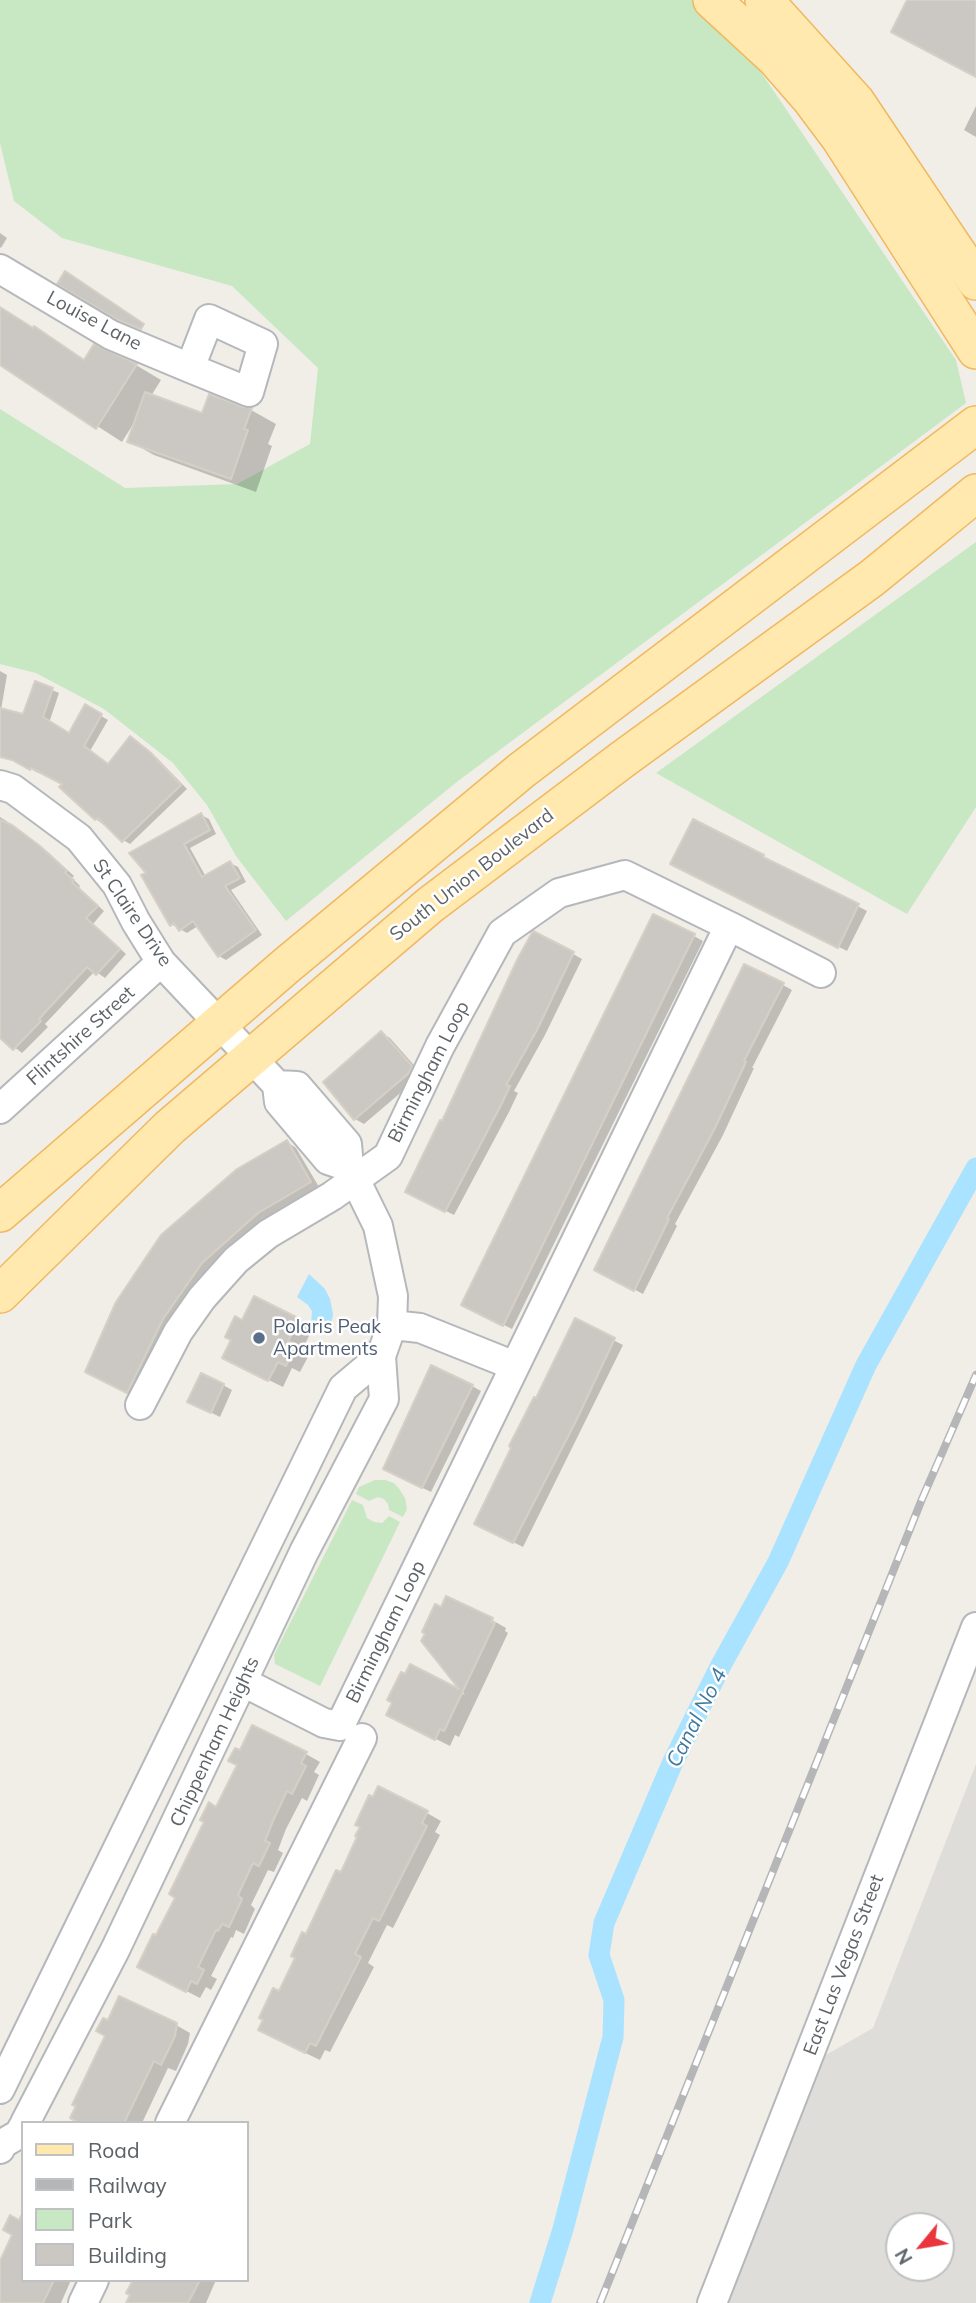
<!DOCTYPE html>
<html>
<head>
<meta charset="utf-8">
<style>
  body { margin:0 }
  #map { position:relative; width:976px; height:2303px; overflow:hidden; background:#f1ede7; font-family:Mulish,sans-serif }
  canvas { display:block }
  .legend { position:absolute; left:21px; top:2121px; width:228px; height:161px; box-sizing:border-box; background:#fff; border:2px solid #bfc1c2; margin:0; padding:9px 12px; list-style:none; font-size:21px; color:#5e6367 }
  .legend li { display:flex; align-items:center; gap:14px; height:35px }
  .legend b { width:35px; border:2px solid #bfc1c2 }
  .north { position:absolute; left:885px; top:2212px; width:70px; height:70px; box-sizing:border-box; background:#fff; border:2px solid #bfc1c2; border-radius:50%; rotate:240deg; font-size:19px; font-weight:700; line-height:28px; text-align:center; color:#5e6367 }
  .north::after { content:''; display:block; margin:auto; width:24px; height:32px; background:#e9353b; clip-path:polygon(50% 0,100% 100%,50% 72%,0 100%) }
</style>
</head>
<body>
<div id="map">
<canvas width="976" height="2303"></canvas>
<ul class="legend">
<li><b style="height:9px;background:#ffe9ae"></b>Road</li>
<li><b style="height:9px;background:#b5b6b7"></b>Railway</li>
<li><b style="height:19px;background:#c8e8c4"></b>Park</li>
<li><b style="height:19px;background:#cbc8c3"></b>Building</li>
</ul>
<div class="north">N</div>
</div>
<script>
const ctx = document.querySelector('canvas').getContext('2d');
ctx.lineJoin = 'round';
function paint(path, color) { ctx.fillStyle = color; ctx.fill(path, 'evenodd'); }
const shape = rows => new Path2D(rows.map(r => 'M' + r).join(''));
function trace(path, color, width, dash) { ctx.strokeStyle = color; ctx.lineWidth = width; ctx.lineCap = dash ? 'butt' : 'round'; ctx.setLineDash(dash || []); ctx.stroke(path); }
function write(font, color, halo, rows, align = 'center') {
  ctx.font = font + ' Mulish,sans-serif'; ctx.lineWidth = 5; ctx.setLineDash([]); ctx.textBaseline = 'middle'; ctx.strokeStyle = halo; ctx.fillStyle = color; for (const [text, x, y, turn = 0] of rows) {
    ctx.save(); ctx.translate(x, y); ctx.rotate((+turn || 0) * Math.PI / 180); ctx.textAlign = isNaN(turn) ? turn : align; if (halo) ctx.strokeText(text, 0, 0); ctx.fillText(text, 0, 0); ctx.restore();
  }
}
paint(shape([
  [976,1764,976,2303,712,2303,803,2068,873,2028],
  [899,2226,941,2226,941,2268,899,2268]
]), '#dfddd9');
paint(shape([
  [0,0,712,0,956,360,966,403,458,781,286,921,236,856,207,805,173,763,104,709,36,673,0,664,0,409,125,488,237,484,310,444,318,368,232,286,62,238,14,201,0,143],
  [976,542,976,807,907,914,656,773],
  [375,1480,385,1480,394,1483,400,1490,405,1498,407,1509,403,1517,389,1510,388,1504,384,1499,378,1497,369,1501,356,1494,359,1487],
  [352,1500,363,1505,367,1518,374,1522,382,1523,389,1516,400,1522,320,1686,275,1664,274,1655]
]), '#c8e8c4');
paint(shape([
  [309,1274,325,1289,330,1299,333,1314,330,1331,311,1325,312,1311,308,1305,297,1297]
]), '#a9e3ff');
paint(shape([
  [976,106,976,137,964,130],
  [0,233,7,238,1,248,0,247],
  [0,308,86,361,136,365,161,380,151,396,203,415,242,409,251,410,276,424,268,444,272,446,256,492,154,455,129,441,135,421,122,442,0,363],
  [0,671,7,675,1,710,24,716,52,690,59,693,49,723,70,735,86,707,108,720,90,751,109,765,137,742,157,758,187,789,130,844,123,840,96,819,64,783,39,770,38,773,21,763,0,757],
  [201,815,209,819,216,834,190,848,206,877,230,863,238,867,246,882,231,890,262,935,226,960,219,956,198,926,187,933,171,924,144,876],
  [0,817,8,822,7,825,48,852,74,876,72,878,80,886,79,888,104,911,93,924,126,954,105,978,95,971,45,1024,48,1027,22,1053,0,1036],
  [763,857,867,911,847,951,681,868],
  [694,936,703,941,512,1329,472,1309],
  [573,954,582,959,545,1035,514,1091,518,1093,509,1112,454,1215,416,1196,443,1123],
  [783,985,792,990,752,1068,754,1068,723,1135,675,1224,677,1226,643,1294,596,1269],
  [381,1033,390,1038,420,1072,418,1078,364,1124,355,1119],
  [287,1142,296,1148,319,1187,268,1217,211,1268,136,1397,96,1377],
  [299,1320,313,1328,302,1350,309,1355,300,1372,292,1368,283,1387,238,1365,243,1322],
  [575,1321,623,1345,523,1547,485,1528,537,1400],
  [223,1385,232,1390,220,1417,198,1406],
  [472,1386,481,1391,431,1492,394,1474],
  [492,1620,506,1628,505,1631,508,1633,459,1737,455,1735,450,1746,402,1722,406,1677,411,1666,465,1695,423,1641],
  [306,1754,320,1762,314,1772,319,1775,307,1801,302,1798,286,1829,278,1850,283,1853,274,1872,268,1870,251,1905,255,1909,244,1934,236,1930,233,1938,231,1937,211,1976,217,1979,211,1990,206,1987,200,1998,153,1974,157,1937,217,1808],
  [427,1813,441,1821,435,1832,440,1835,393,1928,387,1925,368,1963,374,1967,330,2052,325,2050,320,2060,274,2038,280,1993,307,1936,341,1874],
  [176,2025,190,2033,188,2044,176,2071,168,2068,142,2123,82,2123,82,2090,80,2089,107,2035],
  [23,2210,23,2280,71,2280,61,2303,0,2303,0,2265],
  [134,2280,216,2280,206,2303,128,2303]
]), '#0003');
trace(shape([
  [540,2303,563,2229,613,2037,614,2000,599,1955,604,1923,672,1764,721,1665,778,1562,866,1365,976,1168]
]), '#a9e3ff', 21);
const building = shape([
  [907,0,976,0,976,77,891,32,907,0],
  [65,271,144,324,141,329,118,320,57,284,65,271],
  [0,307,33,328,34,326,84,360,94,344,137,364,96,429,0,365,0,307],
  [145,392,202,413,209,394,243,407,252,408,244,429,248,430,231,479,127,442,145,392],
  [35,681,53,688,43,717,69,733,85,704,102,714,84,746,108,764,130,736,150,752,181,785,122,842,98,818,95,820,59,787,62,784,31,768,30,770,12,760,0,757,0,708,23,714,35,681],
  [201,813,210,830,184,844,202,877,230,861,240,878,225,886,256,930,218,957,193,921,179,931,174,923,170,926,141,875,146,873,129,853,201,813],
  [693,819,764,855,763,857,859,904,838,948,670,864,693,819],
  [0,820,12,825,40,846,67,871,65,873,74,880,72,882,98,906,86,918,120,949,96,975,87,967,39,1019,41,1021,13,1050,0,1038,0,820],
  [653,914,695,934,503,1326,461,1305,653,914],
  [533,931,574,952,537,1030,506,1085,510,1086,500,1107,445,1212,405,1192,440,1120,442,1121,518,958,533,931],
  [744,964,784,983,744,1061,746,1062,714,1130,667,1218,669,1219,634,1291,594,1270,744,964],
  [381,1031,412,1066,409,1073,354,1120,323,1082,381,1031],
  [287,1140,311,1182,258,1213,202,1263,163,1319,127,1393,85,1372,116,1302,161,1235,237,1169,287,1140],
  [254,1296,300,1319,288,1341,296,1345,286,1366,278,1362,268,1381,222,1358,231,1340,225,1337,235,1316,242,1320,254,1296],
  [575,1318,615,1338,577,1419,513,1543,474,1524,511,1448,509,1446,534,1397,536,1398,575,1318],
  [431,1365,473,1385,422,1488,383,1469,431,1365],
  [201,1373,224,1384,211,1413,187,1402,201,1373],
  [446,1596,493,1618,491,1622,495,1623,444,1731,440,1729,435,1740,386,1715,392,1703,387,1700,401,1672,405,1674,410,1664,459,1689,421,1641,425,1634,422,1632,435,1604,441,1607,446,1596],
  [252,1725,307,1752,301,1763,306,1766,292,1794,287,1791,273,1821,265,1841,270,1843,259,1866,253,1863,238,1895,242,1899,229,1927,222,1924,218,1931,216,1930,198,1967,204,1970,197,1984,191,1981,186,1992,137,1967,153,1934,156,1935,175,1898,169,1894,204,1822,200,1820,209,1802,216,1807,237,1765,228,1761,235,1748,240,1750,252,1725],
  [378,1786,428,1811,422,1823,427,1826,379,1921,373,1918,355,1954,361,1957,316,2046,310,2043,305,2053,258,2030,263,2020,259,2018,273,1988,279,1991,295,1958,291,1956,302,1932,306,1934,336,1870,341,1872,357,1837,355,1836,360,1827,355,1825,369,1795,373,1797,378,1786],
  [119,1996,177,2023,175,2036,161,2065,154,2061,124,2123,80,2123,70,2118,76,2106,72,2105,105,2036,96,2031,103,2018,108,2020,119,1996],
  [23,2213,23,2280,54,2280,43,2303,0,2303,0,2261,12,2235,3,2230,10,2215,19,2220,23,2213],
  [133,2280,200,2280,188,2303,126,2303,130,2295,126,2293,133,2280]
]);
paint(building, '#cbc8c3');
trace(building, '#d5cfc5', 2);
const minor = shape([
  [0,269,111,335,190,368,249,392,263,344,209,319,190,368],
  [0,785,13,789,79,838,117,885,136,922,161,962,277,1085,279,1102,328,1160,349,1167],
  [729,926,821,973],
  [0,1109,161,962],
  [140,1405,178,1332,202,1298,236,1260,268,1234,332,1196,388,1156,440,1046,502,933,559,893,625,875,729,926,515,1366,420,1328,392,1325],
  [243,1682,324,1723,340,1726,515,1366],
  [0,2089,343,1388,381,1356],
  [25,2123,115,1950,304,1552,384,1399,381,1356,392,1325,393,1296,378,1226,349,1167,347,1144,297,1086,277,1085],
  [170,2123,362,1738],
  [0,2149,2,2144,19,2134,23,2127],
  [83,2303,94,2280],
  [712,2303,976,1627]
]);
const major = shape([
  [712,0,776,59,810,98,840,138,976,350],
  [764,0,856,102,976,281],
  [0,1213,287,965,522,770,976,425],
  [0,1294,170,1127,430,905,623,759,872,578,976,493]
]);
trace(minor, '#b4b8bb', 32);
trace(major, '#f1b85f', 40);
trace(minor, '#fff', 28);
trace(major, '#ffe9ae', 37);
const rail = shape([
  [600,2303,922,1499,976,1375]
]);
trace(rail, '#b5b6b7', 8);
trace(rail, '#fff', 5, [16]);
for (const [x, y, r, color] of [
  [259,1338,7,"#5c6f8a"]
]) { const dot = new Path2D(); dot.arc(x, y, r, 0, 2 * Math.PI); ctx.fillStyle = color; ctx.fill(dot); trace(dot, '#fff', 2.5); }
write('19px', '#5e6367', '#fff', [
  ["Louise Lane",94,321,28],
  ["South Union Boulevard",472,875,-38],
  ["St Claire Drive",132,913,56],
  ["Flintshire Street",81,1036,-42],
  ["Birmingham Loop",429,1072,-63],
  ["Birmingham Loop",386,1632,-64],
  ["Chippenham Heights",215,1742,-65],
  ["East Las Vegas Street",844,1965,-69]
]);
write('19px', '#4e5e75', '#fff', [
  ["Polaris Peak",273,1327],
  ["Apartments",273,1349]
], 'left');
write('italic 21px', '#3f79a0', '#fff', [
  ["Canal No 4",697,1718,-63]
]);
</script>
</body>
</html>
